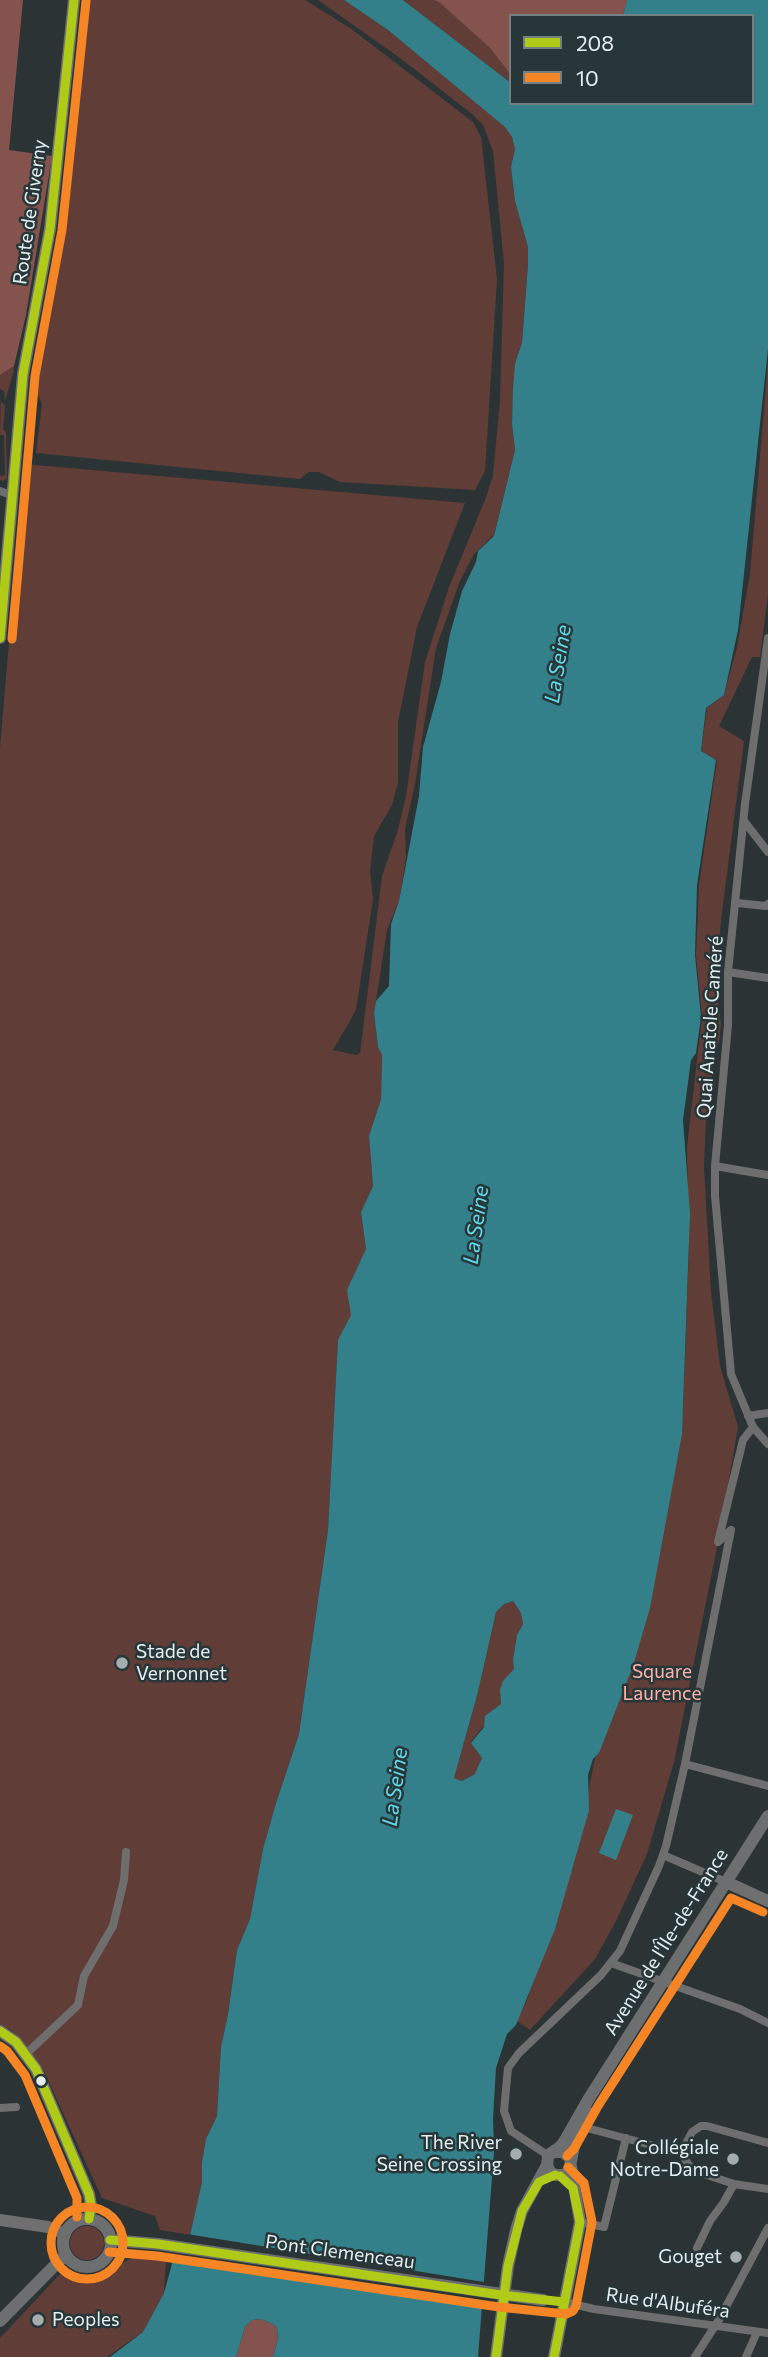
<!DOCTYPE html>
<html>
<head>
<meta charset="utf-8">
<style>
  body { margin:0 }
  #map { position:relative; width:768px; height:2357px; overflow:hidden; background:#2b3334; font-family:Commissioner,sans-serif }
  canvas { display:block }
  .legend { position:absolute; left:509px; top:14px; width:245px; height:91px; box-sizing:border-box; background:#273638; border:2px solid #738082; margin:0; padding:9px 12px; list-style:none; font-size:21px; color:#e6eff0 }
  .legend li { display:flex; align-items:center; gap:14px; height:35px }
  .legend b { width:35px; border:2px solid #738082 }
</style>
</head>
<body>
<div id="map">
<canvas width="768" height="2357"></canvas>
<ul class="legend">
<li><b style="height:9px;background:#afca17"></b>208</li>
<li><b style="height:9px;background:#f68525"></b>10</li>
</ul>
</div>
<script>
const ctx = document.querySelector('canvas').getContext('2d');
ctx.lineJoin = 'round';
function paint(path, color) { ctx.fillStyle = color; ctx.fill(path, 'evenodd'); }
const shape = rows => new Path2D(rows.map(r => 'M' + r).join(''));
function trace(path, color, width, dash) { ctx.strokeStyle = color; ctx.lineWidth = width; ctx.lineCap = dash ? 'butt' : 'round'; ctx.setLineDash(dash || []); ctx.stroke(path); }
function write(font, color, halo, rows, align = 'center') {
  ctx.font = font + ' Commissioner,sans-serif'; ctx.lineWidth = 5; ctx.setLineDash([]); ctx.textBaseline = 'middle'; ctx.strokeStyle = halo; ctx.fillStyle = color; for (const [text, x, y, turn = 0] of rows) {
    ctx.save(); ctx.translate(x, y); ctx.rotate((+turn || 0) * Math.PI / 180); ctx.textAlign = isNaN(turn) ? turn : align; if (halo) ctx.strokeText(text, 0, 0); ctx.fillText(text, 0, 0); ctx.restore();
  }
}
paint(shape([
  [82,0,305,0,350,28,473,122,481,137,497,279,485,471,475,490,340,482,319,472,309,472,300,479,36,453,42,404,36,391,43,320,59,255],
  [318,0,344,0,388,30,506,127,512,137,515,149,511,167,515,201,528,247,528,265,522,343,515,363,512,424,515,450,494,535,474,554,460,581,436,648,415,784,405,829,406,858,399,901,387,930,374,1013,378,1047,382,1055,381,1099,369,1136,373,1186,361,1212,366,1249,351,1284,351,1315,338,1341,328,1530,299,1734,276,1803,263,1849,250,1919,237,1950,228,2014,221,2047,217,2116,206,2139,202,2162,202,2182,191,2235,160,2230,155,2216,102,2198,41,2065,11,2030,0,2025,0,748,24,464,465,503,417,627,398,722,398,783,392,805,374,836,370,870,373,899,356,1010,333,1050,356,1055,360,1053,382,876,398,830,406,796,425,662,449,587,485,500,493,476,500,400,504,264,493,151,483,125,472,114,400,58],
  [403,0,434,0,440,3,490,48,511,75,511,83],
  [768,362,768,595,760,657,752,657,719,726,744,741,721,920,716,982,721,1025,719,1042,713,1053,711,1102,706,1117,704,1166,711,1292,720,1366,738,1427,718,1542,674,1762,647,1854,616,1921,595,1959,530,2030,517,2021,527,2000,573,1864,595,1759,618,1694,632,1699,633,1697,623,1692,644,1628,683,1410,689,1248,687,1147,702,1017,696,955,699,885,717,760,701,751,707,708,724,695,737,647,750,574],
  [14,366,14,370,5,401,4,391,0,389,0,375],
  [1,392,1,402,5,405,3,429,6,432,7,478,3,481,0,480,0,476,5,475,4,435,0,435],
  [513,1601,521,1613,523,1624,517,1635,513,1659,514,1669,500,1690,501,1704,471,1742,482,1758,475,1774,462,1781,454,1778,478,1692,496,1612,504,1604],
  '70 2243a17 17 0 1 1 34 0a17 17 0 1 1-34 0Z',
  [136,2256,166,2259,164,2293,143,2332,107,2357,0,2357,0,2338,62,2272,83,2279,96,2277]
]), '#613d38');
paint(shape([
  [0,0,23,0,9,150,52,156,26,315,14,366,0,375],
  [434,0,627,0,623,16,511,16,511,75,490,48,440,3],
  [261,2319,273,2324,277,2328,278,2339,273,2357,236,2357,245,2327,252,2320]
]), '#85534d');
paint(shape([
  [344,0,403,0,511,83,511,103,752,103,752,16,623,16,627,0,768,0,768,349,738,630,724,695,706,708,701,751,716,760,697,885,695,955,701,1017,696,1053,691,1060,683,1120,690,1213,682,1434,650,1608,633,1666,599,1753,593,1759,588,1775,589,1810,555,1929,516,2025,507,2034,496,2068,493,2118,494,2152,478,2357,273,2357,278,2339,277,2328,273,2324,261,2319,252,2320,245,2327,236,2357,110,2357,143,2332,164,2293,173,2260,190,2262,190,2236,202,2182,202,2162,206,2139,217,2116,221,2047,228,2014,237,1950,250,1919,263,1849,276,1803,299,1734,328,1530,338,1340,351,1315,347,1290,366,1249,361,1212,373,1186,369,1136,381,1099,382,1055,378,1047,374,1013,376,1001,389,986,391,924,399,901,419,796,423,747,441,682,450,634,462,591,476,562,478,551,494,536,515,450,512,424,513,389,515,363,522,343,528,265,528,247,515,201,511,167,515,149,512,137,505,127,388,30],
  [513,1601,521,1613,523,1624,517,1635,513,1659,514,1669,503,1681,500,1690,501,1704,485,1716,484,1727,471,1743,482,1758,477,1769,475,1774,462,1781,454,1778,478,1692,496,1612,504,1604],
  [616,1809,633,1815,616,1860,599,1853]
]), '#33808a');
paint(shape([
  [187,2234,484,2282,487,2279,485,2307,477,2306,477,2303,190,2260,190,2262,170,2260,173,2257,186,2258]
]), '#2b3334');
trace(shape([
  [0,491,11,495],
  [768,638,745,804,728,972,728,1025,715,1166,715,1196,731,1374,753,1427,768,1444],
  [744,821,768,852],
  [737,903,766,906,768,904],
  [728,972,768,978],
  [715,1166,768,1175],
  [748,1416,768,1413],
  [685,1764,768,1786],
  [663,1855,726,1882],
  [611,1963,740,2009,768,2023],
  [26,2054,78,2005,84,1976,113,1926,124,1880,126,1852],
  [0,2108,16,2107],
  [583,2127,681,2153],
  [681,2153,692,2132,701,2126,707,2126,768,2143],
  [681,2153,692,2170,734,2184,768,2189],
  [549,2156,511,2131,504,2111,508,2068,519,2053,601,1975,620,1951,659,1866,666,1846,685,1764,731,1530,718,1542,743,1440,753,1427],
  [580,2222,604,2227,626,2138],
  [697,2248,710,2221,724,2202,734,2184],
  [564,2302,594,2309,768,2333],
  [695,2357,720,2318,768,2228],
  [746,2357,757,2332]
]), '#6e6e6e', 8);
trace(shape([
  [0,638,23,374,50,229,74,0],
  [726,1882,768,1901],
  [0,2031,16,2042,36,2069,89,2194,91,2205,89,2219],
  [0,2220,48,2227,65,2234]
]), '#706f70', 12);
trace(shape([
  [553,2152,563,2152,570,2158,571,2167,565,2175,555,2175,550,2172,547,2165,548,2157,550,2154,560,2147,564,2142,588,2100,768,1816],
  [571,2161,574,2146,589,2113],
  '63 2243a24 24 0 1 1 48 0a24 24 0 1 1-48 0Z',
  [110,2240,158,2244],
  [0,2321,66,2254],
  [496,2357,508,2266,516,2230,522,2211,547,2165],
  [554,2357,580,2222,571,2167]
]), '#6c6e6f', 12);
trace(shape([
  [158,2244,543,2300]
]), '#6c6e6f', 12);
trace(shape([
  [0,638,23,374,50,229,74,0],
  [0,2031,16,2042,36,2069,89,2194,91,2205,89,2219],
  [110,2240,158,2244,501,2295,564,2302],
  [496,2357,508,2266,522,2211,539,2182,555,2175],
  [554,2357,580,2222,573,2188,560,2176]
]), '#afca17', 9);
trace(shape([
  [12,639,35,376,62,230,86,1],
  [0,2046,7,2051,25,2075,77,2198,77,2217],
  [567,2156,574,2149,598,2106,731,1898,763,1912],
  '51 2243a36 36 0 1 1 72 0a36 36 0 1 1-72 0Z',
  [109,2252,157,2256,499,2307,566,2314,573,2311,576,2306,592,2222,584,2183,568,2167]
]), '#f68525', 9);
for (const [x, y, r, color] of [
  [122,1663,7,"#a5adae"],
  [41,2081,6,"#e6eff0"],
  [516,2154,7,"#a5adae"],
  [733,2159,7,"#a5adae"],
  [736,2257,7,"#a5adae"],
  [38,2320,7,"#a5adae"]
]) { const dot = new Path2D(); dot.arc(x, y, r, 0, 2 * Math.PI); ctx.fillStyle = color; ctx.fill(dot); trace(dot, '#273638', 2.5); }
write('19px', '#e6eff0', '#273638', [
  ["Route de Giverny",30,212,-82],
  ["Quai Anatole Caméré",710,1027,-86],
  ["Avenue de l'Île-de-France",666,1942,-58],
  ["Pont Clemenceau",340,2252,8],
  ["Rue d'Albuféra",668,2303,8]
]);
write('19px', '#e6eff0', '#273638', [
  ["Stade de",136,1652,"left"],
  ["Vernonnet",136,1674,"left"],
  ["The River",502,2143],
  ["Seine Crossing",502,2165],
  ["Collégiale",719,2148],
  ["Notre-Dame",719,2170],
  ["Gouget",722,2257],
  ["Peoples",52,2320,"left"]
], 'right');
write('19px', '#feb3ab', '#273638', [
  ["Square",662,1672],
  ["Laurence",662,1694]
]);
write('italic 21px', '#60daea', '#273638', [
  ["La Seine",558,664,-81],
  ["La Seine",476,1225,-82],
  ["La Seine",395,1787,-82]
]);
</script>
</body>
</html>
